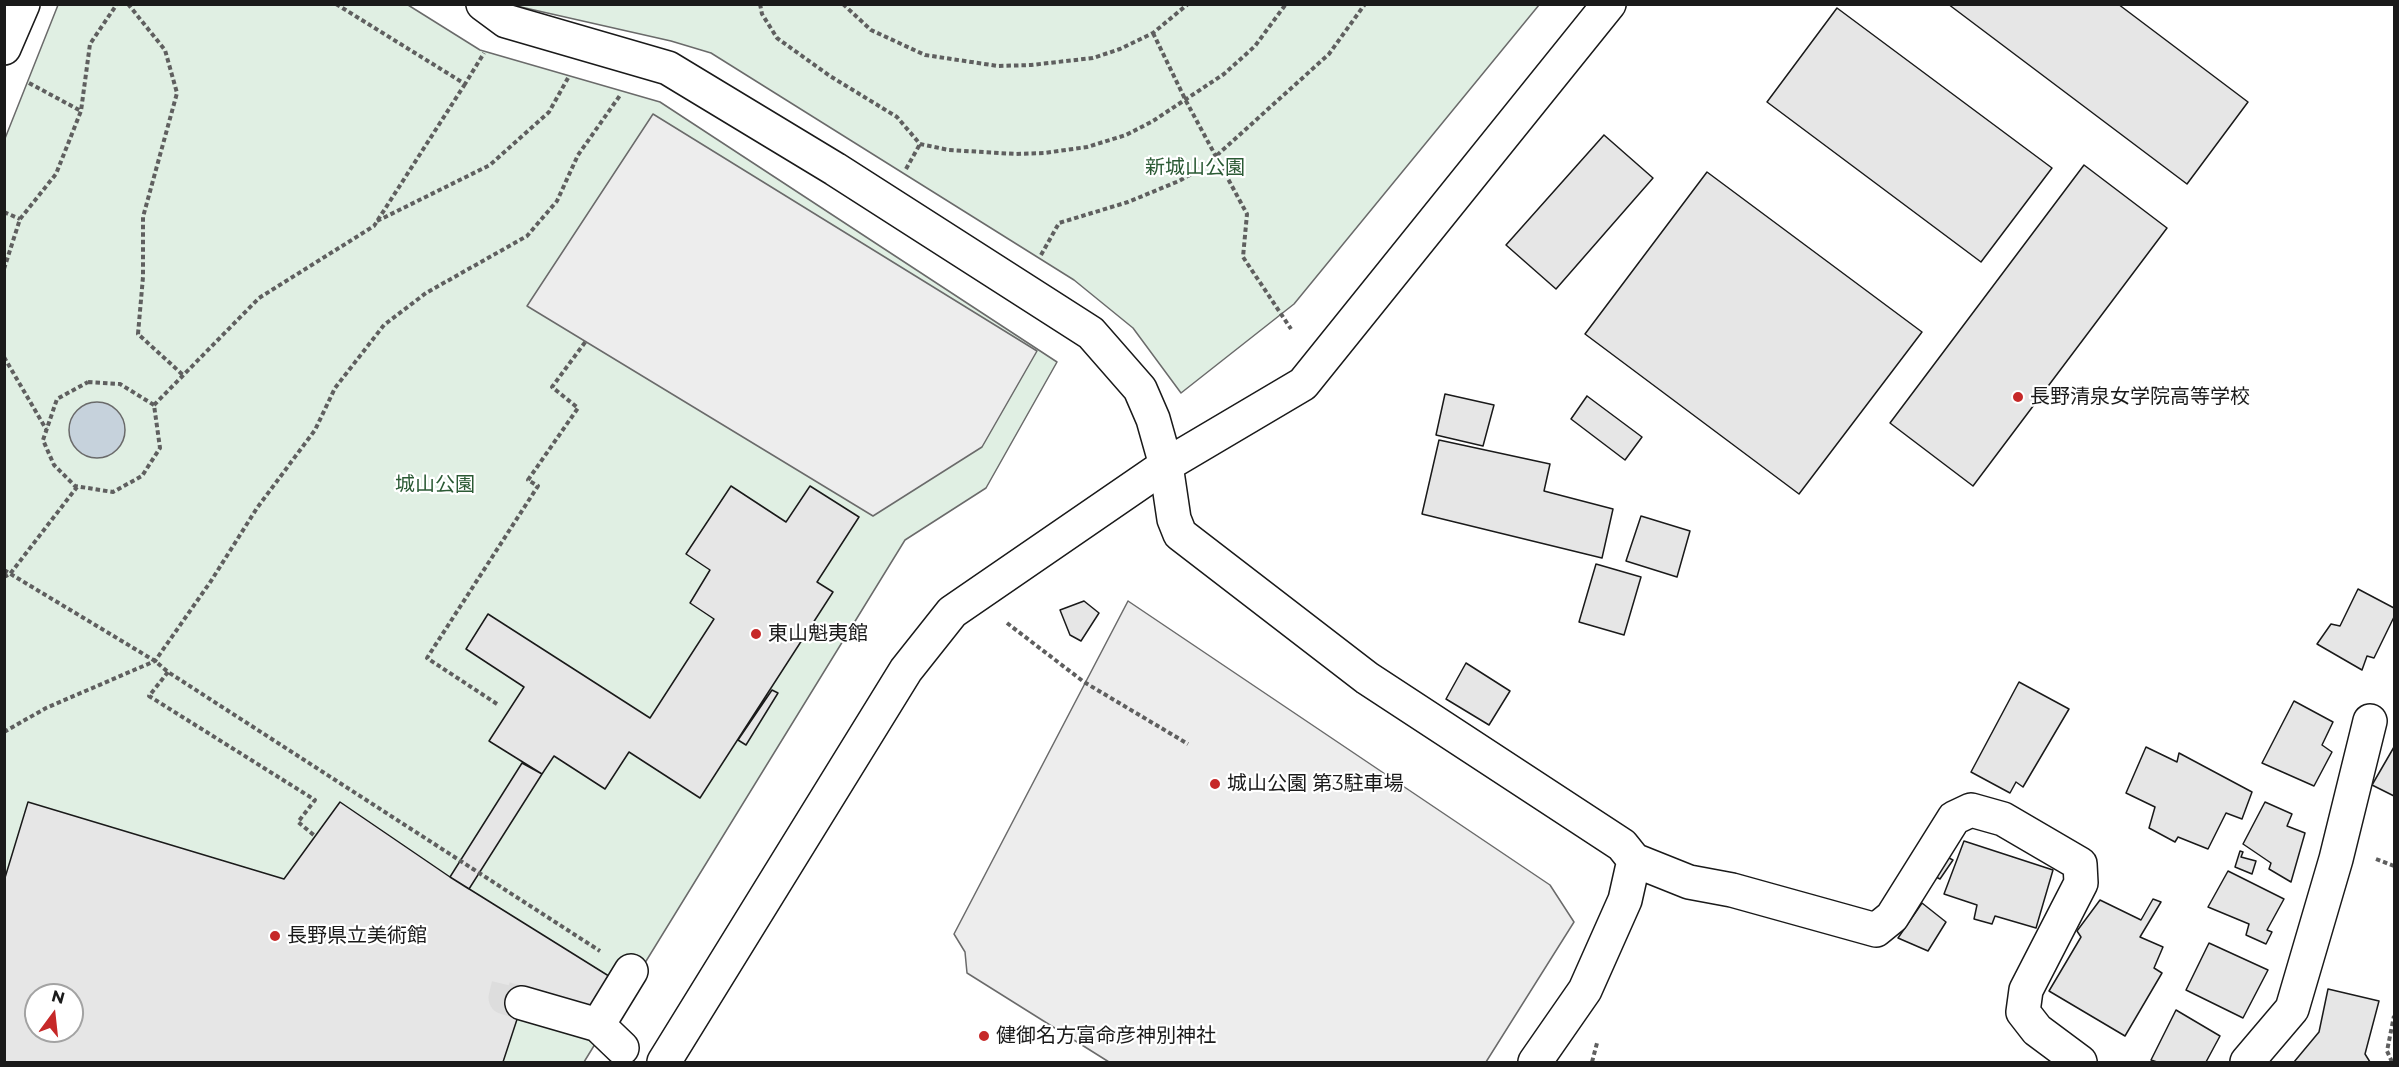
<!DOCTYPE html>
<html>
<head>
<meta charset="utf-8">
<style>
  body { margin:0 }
  #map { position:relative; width:2399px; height:1067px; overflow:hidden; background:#fff; font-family:Montserrat,sans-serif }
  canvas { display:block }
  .frame { position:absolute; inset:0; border:6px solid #1a1a1a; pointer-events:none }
  .north { position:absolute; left:24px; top:983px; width:60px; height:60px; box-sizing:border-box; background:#fff; border:2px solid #a3a3a3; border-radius:50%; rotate:15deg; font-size:16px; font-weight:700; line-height:24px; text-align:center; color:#1a1a1a }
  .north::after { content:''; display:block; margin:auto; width:21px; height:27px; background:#c62828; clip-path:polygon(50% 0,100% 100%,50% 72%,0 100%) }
</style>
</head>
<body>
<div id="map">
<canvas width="2399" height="1067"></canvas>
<div class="frame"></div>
<div class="north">N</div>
</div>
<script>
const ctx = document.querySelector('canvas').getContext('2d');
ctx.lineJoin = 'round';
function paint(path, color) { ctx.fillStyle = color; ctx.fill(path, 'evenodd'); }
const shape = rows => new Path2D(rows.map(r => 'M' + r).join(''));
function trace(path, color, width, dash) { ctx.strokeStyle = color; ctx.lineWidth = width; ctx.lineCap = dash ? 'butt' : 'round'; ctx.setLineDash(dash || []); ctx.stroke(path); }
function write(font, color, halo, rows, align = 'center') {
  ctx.font = font + ' Montserrat,"Noto Sans JP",sans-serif'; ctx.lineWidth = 4.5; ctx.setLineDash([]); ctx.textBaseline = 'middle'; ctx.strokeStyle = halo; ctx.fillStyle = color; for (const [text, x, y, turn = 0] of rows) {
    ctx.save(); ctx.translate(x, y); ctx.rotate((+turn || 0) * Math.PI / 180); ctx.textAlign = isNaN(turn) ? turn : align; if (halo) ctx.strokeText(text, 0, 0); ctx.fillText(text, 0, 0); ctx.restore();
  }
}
const green = shape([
  [58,5,408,5,480,50,660,102,1057,362,986,488,905,540,584,1062,5,1062,4,141,58,5],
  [36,995,72,995,72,1031,36,1031,36,995],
  [512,5,1539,4,1539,5,1294,304,1181,393,1133,328,1074,280,711,53,671,41,512,5]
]);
paint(green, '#e0efe3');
trace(green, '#6a6a6a', 1.5);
const parking = shape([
  [653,114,1037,351,982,447,873,516,527,306,653,114],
  [1128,601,1550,885,1574,922,1486,1062,1109,1062,967,973,965,952,954,934,1128,601]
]);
paint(parking, '#ededed');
trace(parking, '#6a6a6a', 1.5);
const water = shape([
  '69 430a28 28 0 1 1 56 0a28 28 0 1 1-56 0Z'
]);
paint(water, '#c6d2dc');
trace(water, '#6a6a6a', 1.5);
const building = shape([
  [1948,4,2118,4,2248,102,2187,184,1948,4],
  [1837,8,2052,168,1981,262,1767,102,1837,8],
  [1604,135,1653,178,1556,289,1506,245,1604,135],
  [2084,165,2167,228,1973,486,1890,423,2084,165],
  [1707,172,1922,332,1799,494,1585,334,1707,172],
  [1445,394,1494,405,1483,446,1436,435,1445,394],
  [1587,396,1642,437,1625,460,1571,419,1587,396],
  [1439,440,1550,464,1544,491,1613,509,1602,558,1422,514,1439,440],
  [731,486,786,522,810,486,859,517,817,582,833,592,700,798,629,752,605,789,554,756,542,774,489,741,524,687,466,649,488,614,650,718,714,619,690,603,710,570,686,554,731,486],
  [1641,516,1690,531,1677,577,1626,561,1641,516],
  [1596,564,1641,577,1624,635,1579,622,1596,564],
  [2358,589,2394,608,2394,617,2374,658,2367,656,2362,670,2317,644,2331,624,2340,626,2358,589],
  [1084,601,1099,613,1081,641,1070,635,1060,610,1084,601],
  [1466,663,1510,691,1489,725,1446,699,1466,663],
  [2019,682,2069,709,2023,787,2016,782,2010,793,1971,772,2019,682],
  [772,690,778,693,746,745,738,740,772,690],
  [2294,701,2333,722,2322,745,2332,752,2314,786,2262,763,2294,701],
  [2146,747,2177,762,2179,753,2252,792,2242,819,2226,813,2208,849,2178,837,2175,842,2149,828,2155,807,2126,793,2146,747],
  [2394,747,2394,796,2372,785,2394,747],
  [522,763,542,774,469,889,450,877,522,763],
  [28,802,284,879,340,802,450,877,620,983,602,1012,526,992,503,1062,4,1062,4,881,28,802],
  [36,995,72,995,72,1031,36,1031,36,995],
  [2265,802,2292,814,2287,826,2305,833,2291,882,2269,869,2271,863,2243,844,2265,802],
  [1964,841,2053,870,2036,928,1995,916,1992,924,1974,919,1977,905,1944,894,1964,841],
  [2240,851,2243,852,2241,857,2256,861,2252,874,2235,867,2240,851],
  [1947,857,1953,860,1940,879,1936,877,1947,857],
  [2228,871,2284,899,2267,930,2272,932,2266,944,2246,935,2249,924,2208,907,2228,871],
  [2153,899,2161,902,2140,937,2163,947,2154,968,2162,973,2125,1036,2049,991,2081,937,2077,931,2100,900,2141,920,2153,899],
  [1922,903,1946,922,1928,951,1898,938,1922,903],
  [2209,943,2268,970,2243,1018,2186,990,2209,943],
  [2328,989,2379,1001,2365,1054,2370,1062,2294,1062,2319,1032,2328,989],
  [2176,1010,2220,1036,2206,1062,2157,1062,2151,1060,2176,1010]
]);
paint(building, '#e6e6e6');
trace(building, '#1a1a1a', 1.5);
trace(shape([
  [508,985,505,998,522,1003]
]), '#ddd', 33, [33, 16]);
const street = shape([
  [1634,860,1689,882,1732,890,1876,930,1892,917,1954,818,1971,810,2003,819,2080,864,2081,883,2026,990,2023,1012,2037,1030,2080,1062],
  [522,1003,598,1025],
  [622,1048,598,1025,631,971],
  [1535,1062,1585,990,1625,900,1634,860,1622,845,1367,678,1180,534,1174,519,1166,465,1303,384,1609,4],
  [2247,1062,2292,1009,2336,859,2370,721]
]);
const secondary = shape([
  [483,4,506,21,668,68,835,169,1091,333,1140,389,1153,419,1166,465,952,612,906,670,664,1062]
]);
const primary = shape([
  [4,48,23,4]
]);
trace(street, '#1a1a1a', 36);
trace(secondary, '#1a1a1a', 36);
trace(primary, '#1a1a1a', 36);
trace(shape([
  [128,4,165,50,177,93,143,217,143,277,138,334,183,375],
  [336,4,465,84,484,53],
  [760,4,762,14,777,38,830,76,897,117,920,144,949,150,1016,154,1044,153,1087,147,1126,135,1153,121,1224,74,1255,46,1286,4],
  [843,4,871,30,925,55,998,66,1031,65,1093,58,1120,49,1153,33,1188,4],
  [1153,33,1186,101,1247,214,1243,257,1291,329],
  [29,83,81,111],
  [906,169,920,144],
  [4,212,20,219],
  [377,221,490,165,549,112,568,78],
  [1041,255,1059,223,1128,202,1179,181,1204,167,1329,54,1365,4],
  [4,269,20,219,56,174,81,111,90,44,117,4],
  [4,357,46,429],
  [88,382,120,384,154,405,160,448,142,476,113,492,75,486,54,465,43,440,57,399,88,382],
  [154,405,259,298,374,226,465,84],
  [4,570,155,661,168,672,600,951],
  [4,577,10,574,77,487],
  [1007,623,1084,682,1188,744],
  [168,672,149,696,315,800,298,822,315,836],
  [497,704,427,658,538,486,528,480,578,408,552,387,586,341],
  [4,732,46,708,155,661,211,581,257,508,315,430,335,388,384,325,426,293,527,236,557,201,578,155,621,94],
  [2376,859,2394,866],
  [1592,1062,1597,1043],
  [2392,1062,2387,1051,2394,1016]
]), '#5f5f5f', 4, [4.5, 3]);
trace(street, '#fff', 33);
trace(secondary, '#fff', 33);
trace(primary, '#fff', 33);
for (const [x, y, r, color] of [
  [2018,397,6,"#c62828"],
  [756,634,6,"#c62828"],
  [1215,784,6,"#c62828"],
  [275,936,6,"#c62828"],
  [984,1036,6,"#c62828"]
]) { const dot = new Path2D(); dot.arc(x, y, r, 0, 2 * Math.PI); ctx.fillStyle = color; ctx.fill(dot); trace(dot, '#fff', 2); }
write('20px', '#2b5a34', '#fff', [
  ["新城山公園",1195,168],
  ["城山公園",435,485]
]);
write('20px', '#1a1a1a', '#fff', [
  ["長野清泉女学院高等学校",2030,397],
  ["東山魁夷館",768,634],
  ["城山公園 第3駐車場",1227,784],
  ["長野県立美術館",287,936],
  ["健御名方富命彦神別神社",996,1036]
], 'left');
</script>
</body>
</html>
